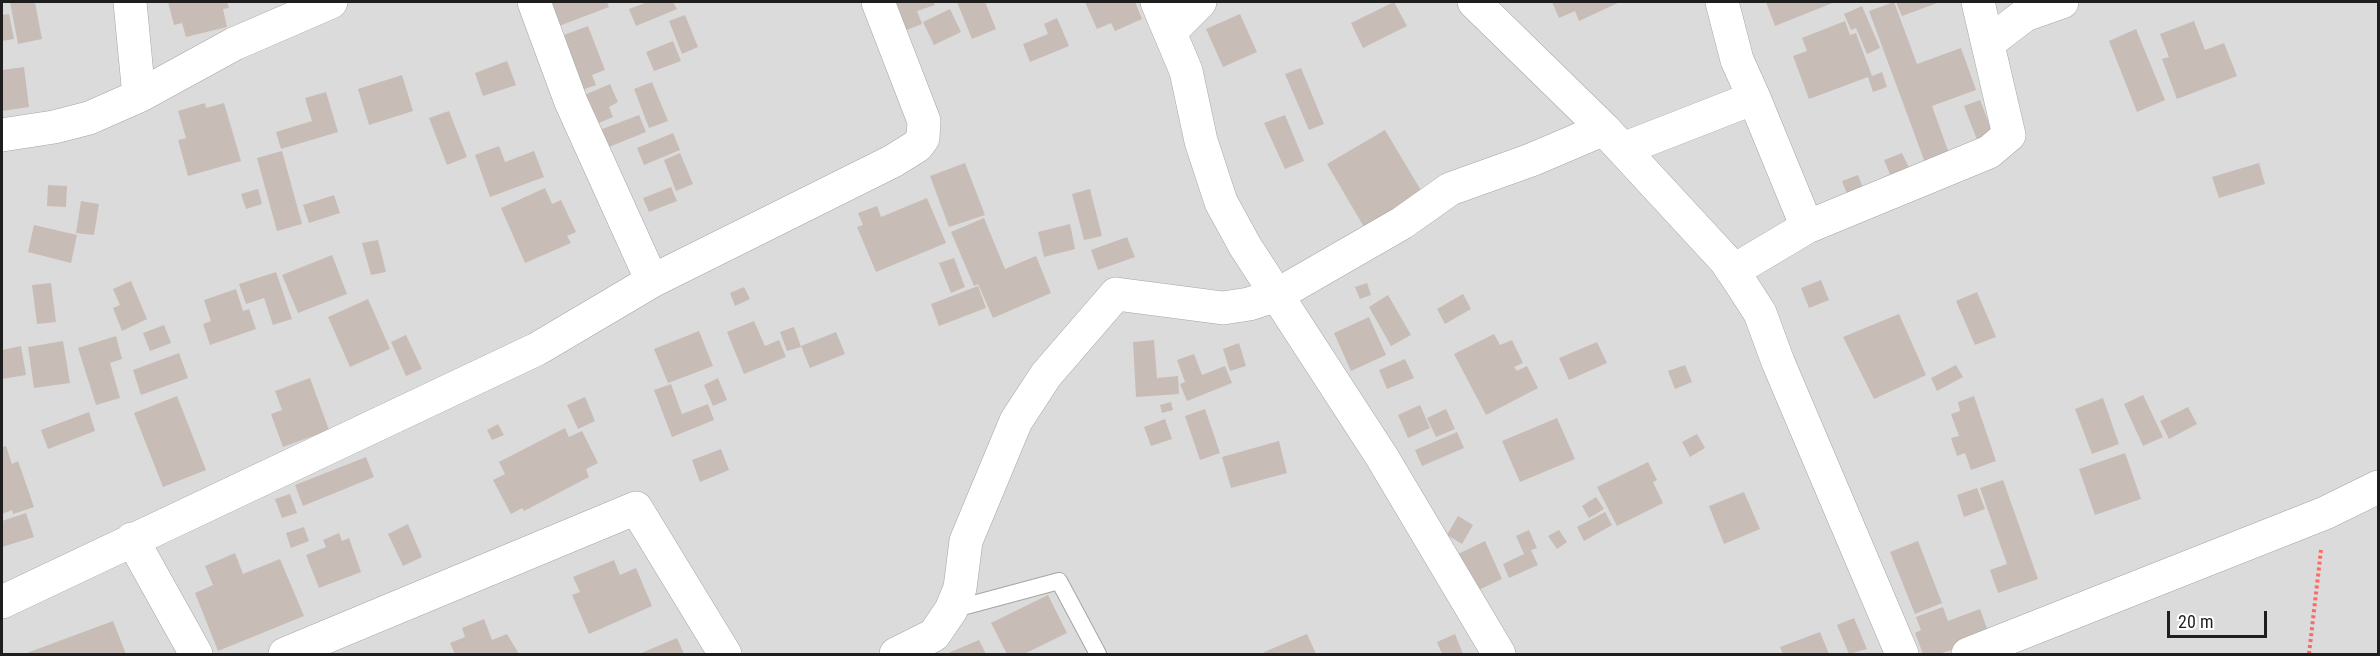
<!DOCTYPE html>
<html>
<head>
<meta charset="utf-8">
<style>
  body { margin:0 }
  #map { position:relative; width:2380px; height:656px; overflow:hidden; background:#f0ebe3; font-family:"Roboto Condensed",sans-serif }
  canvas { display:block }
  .frame { position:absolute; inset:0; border:3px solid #1e1e1e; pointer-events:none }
  .scale { position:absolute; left:2167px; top:611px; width:100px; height:27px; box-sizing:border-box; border:3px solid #1e1e1e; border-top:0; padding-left:8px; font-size:18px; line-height:21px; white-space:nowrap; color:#1e1e1e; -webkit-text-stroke:4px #fff; paint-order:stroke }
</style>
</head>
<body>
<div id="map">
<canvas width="2380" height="656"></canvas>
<div class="frame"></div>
<div class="scale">20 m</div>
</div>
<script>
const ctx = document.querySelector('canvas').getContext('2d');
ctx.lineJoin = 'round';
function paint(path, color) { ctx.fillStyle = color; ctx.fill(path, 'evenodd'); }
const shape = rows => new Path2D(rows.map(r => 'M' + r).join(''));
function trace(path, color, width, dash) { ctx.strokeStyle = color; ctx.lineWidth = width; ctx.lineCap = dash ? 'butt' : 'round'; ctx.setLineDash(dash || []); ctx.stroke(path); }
paint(shape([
  [2,2,2378,2,2378,654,2,654]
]), '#dcdbdb');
paint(shape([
  [10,2,35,2,42,39,18,44],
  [168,2,227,2,229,8,223,9,227,27,186,37,182,23,174,25],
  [549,2,607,2,609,7,559,26],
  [648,2,673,2,677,9,636,26,629,9],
  [893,2,933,2,935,5,917,11,922,24,904,31],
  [957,2,985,2,996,29,972,39],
  [1085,2,1135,2,1142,19,1115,31,1111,23,1097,29],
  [1394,2,1407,26,1363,48,1351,23],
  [1552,2,1620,2,1579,21,1575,11,1559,18],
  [1766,2,1835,2,1775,26],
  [1894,2,1917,64,1961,48,1976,90,1932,106,1951,159,1927,168,1869,11],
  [1896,2,1940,2,1902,16],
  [1862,6,1880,48,1867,54,1856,28,1851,30,1844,14],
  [950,9,961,32,934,45,923,22],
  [9,14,14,39,2,41,2,15],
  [1240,14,1257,52,1223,67,1206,29],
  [685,15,698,47,682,54,669,21],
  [1057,18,1069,46,1030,62,1023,44,1048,34,1044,24],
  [1845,21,1850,35,1856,33,1872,76,1882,72,1887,87,1873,92,1868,77,1809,99,1793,56,1807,51,1802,38],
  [2194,21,2205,50,2224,43,2237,76,2177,99,2162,59,2169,57,2160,34],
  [588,26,605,70,592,75,596,85,577,92,556,38],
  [2136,29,2165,100,2137,112,2109,41],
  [673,41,681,61,654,71,646,52],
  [507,61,516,85,483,96,475,73],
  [24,67,29,107,2,111,2,70],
  [1301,68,1324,124,1309,130,1285,74],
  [402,75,413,111,369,125,358,89],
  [652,82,668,121,649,128,634,89],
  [610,84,618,102,609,107,613,117,599,123,594,112,589,114,582,96],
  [326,92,338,132,281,149,276,132,312,121,305,98],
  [1980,100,1995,139,1979,145,1964,106],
  [205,103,206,108,224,103,241,161,188,176,178,140,186,138,178,111],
  [449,111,467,157,447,165,429,118],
  [639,115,646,132,604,149,597,131],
  [1285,115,1304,161,1285,169,1264,123],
  [1385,130,1422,192,1364,227,1327,164],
  [673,133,680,150,644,165,637,148],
  [499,146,505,162,534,151,544,177,490,197,475,155],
  [282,151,302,224,277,231,257,158],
  [680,153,693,184,676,191,664,160],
  [1902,153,1911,172,1892,179,1884,160],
  [965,163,985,215,949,227,930,176],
  [2259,163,2265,184,2219,198,2212,177],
  [1858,175,1865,193,1849,199,1842,181],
  [48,185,67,186,66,207,47,206],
  [671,187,677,201,649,212,643,198],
  [545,188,552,204,561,200,576,232,567,236,571,243,525,263,501,208],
  [258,189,262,204,246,209,241,194],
  [1090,189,1102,236,1084,240,1072,194],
  [334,195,340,213,309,223,303,205],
  [927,198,946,243,876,272,857,227,863,225,858,213,877,206,881,217],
  [81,201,99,204,94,235,76,233],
  [984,218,1005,269,1036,256,1051,293,993,318,978,284,974,286,951,232],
  [1070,224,1075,249,1044,257,1038,232],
  [34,225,77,235,71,263,28,252],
  [1127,237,1135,257,1098,270,1091,250],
  [378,240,386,272,371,275,362,243],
  [332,255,347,294,298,313,282,275],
  [954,258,965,287,951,293,939,263],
  [276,272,292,319,273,325,264,298,246,304,239,284],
  [1821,280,1829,300,1809,308,1801,288],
  [131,281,147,319,122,331,113,308,120,305,113,289],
  [51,283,56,322,37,324,32,285],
  [1367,283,1371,295,1360,299,1355,287],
  [978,286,986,308,939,326,931,304],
  [744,287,750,299,735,306,730,293],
  [236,289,243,311,249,309,256,329,210,345,203,324,211,321,204,300],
  [1977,292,1996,337,1975,345,1956,301],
  [1463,294,1471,309,1445,324,1437,309],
  [1388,295,1411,335,1391,346,1369,307],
  [368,299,390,349,350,367,328,317],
  [1899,314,1926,375,1874,399,1843,337],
  [1369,317,1386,355,1351,371,1334,333],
  [754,321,765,346,779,340,786,357,744,374,727,332],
  [164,325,171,343,150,351,143,333],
  [794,327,801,347,787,351,780,332],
  [699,331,713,366,668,383,654,349],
  [836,332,845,354,810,368,801,346],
  [1494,334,1500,345,1512,340,1523,363,1514,367,1517,371,1527,366,1538,388,1486,415,1454,354],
  [406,335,422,369,406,376,391,342],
  [116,336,122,359,110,363,120,398,96,405,78,348],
  [1154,340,1157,378,1178,376,1179,394,1136,397,1133,342],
  [63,341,70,383,34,388,28,347],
  [1597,342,1607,363,1569,380,1559,358],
  [1239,343,1246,366,1230,371,1223,349],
  [21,346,26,375,2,379,2,350],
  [179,353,188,378,141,395,133,370],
  [1194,354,1202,375,1225,366,1232,383,1187,401,1180,384,1185,382,1177,360],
  [1405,359,1414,378,1387,389,1379,370],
  [1685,365,1692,382,1675,389,1668,371],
  [1956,365,1963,377,1937,391,1931,378],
  [310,378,329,430,283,447,271,414,282,410,275,391],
  [718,378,727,400,713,406,704,385],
  [671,384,682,414,708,404,714,420,672,437,654,390],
  [2143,395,2163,437,2143,446,2124,404],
  [177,396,206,470,163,487,134,413],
  [1974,396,1996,461,1971,470,1965,453,1957,456,1951,438,1959,436,1951,414,1960,411,1958,402],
  [585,397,595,421,578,429,567,405],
  [2103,398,2119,444,2092,454,2075,409],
  [1171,402,1173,410,1162,413,1160,405],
  [1420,405,1430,428,1408,438,1398,415],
  [2188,407,2197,424,2169,439,2160,421],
  [1205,409,1220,453,1200,460,1185,416],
  [1446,409,1455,429,1436,437,1427,418],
  [89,412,95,431,48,449,41,430],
  [1557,418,1575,459,1520,482,1502,441],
  [1165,419,1172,439,1151,446,1144,427],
  [498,424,504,435,492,440,487,430],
  [565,428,569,437,582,431,598,463,586,469,589,477,524,511,522,508,511,514,493,480,505,474,499,462],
  [1457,432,1464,448,1422,466,1415,450],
  [1697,434,1705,448,1690,457,1682,442],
  [1279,441,1287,473,1231,488,1222,457],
  [6,446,12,464,18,461,34,507,13,514,12,510,2,514,2,447],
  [721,449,729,470,700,482,692,460],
  [2125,453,2141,499,2095,515,2079,469],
  [366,457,374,477,303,506,295,485],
  [1648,462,1657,480,1653,482,1663,503,1617,526,1597,487],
  [2003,480,2038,579,1998,593,1990,570,2007,564,1980,488],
  [1977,488,1985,509,1964,517,1957,495],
  [1744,492,1760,529,1724,544,1709,506],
  [290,494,297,513,282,518,275,499],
  [1596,497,1604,509,1589,518,1582,506],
  [1605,512,1612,525,1584,541,1577,527],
  [26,513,34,537,2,547,2,521],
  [1458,516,1473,525,1462,544,1447,535],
  [408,524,422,557,403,566,388,534],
  [304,527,309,541,291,548,286,533],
  [1529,530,1537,548,1531,550,1538,565,1509,578,1503,564,1524,554,1516,536],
  [1559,530,1567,542,1557,549,1548,536],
  [339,533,342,541,349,538,361,572,319,588,306,555,326,547,323,540],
  [1485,541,1502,579,1470,594,1452,557],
  [1918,541,1942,603,1915,614,1890,552],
  [235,553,243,574,280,559,304,616,218,651,195,593,213,585,205,566],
  [614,560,620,575,636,568,652,606,589,634,572,595,580,592,573,577],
  [1048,595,1067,633,1024,654,1007,654,991,623],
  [1943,607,1948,621,1980,609,1990,637,1939,654,1923,654,1915,633,1921,630,1916,617],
  [1854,618,1867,649,1849,654,1837,625],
  [484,619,492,640,507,634,519,654,455,654,450,643,465,637,462,628],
  [113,621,126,654,24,654],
  [1820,632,1829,654,1783,654,1780,647],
  [1307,634,1316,654,1265,654,1264,652],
  [1455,634,1463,654,1442,654,1437,642],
  [677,638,684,654,639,654],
  [979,640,986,654,946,654]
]), '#c8bcb6');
const lane = shape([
  [951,610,1059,581,1098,654]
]);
const street = shape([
  [130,2,139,96],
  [534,2,571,102,652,281],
  [1157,2,1186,71,1201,141,1221,202,1245,246,1382,457,1499,654],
  [1474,2,1604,129,1725,260,1740,282,1760,313,1778,362,1902,654],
  [1170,32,1200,2],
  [1988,43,2025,15,2062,2],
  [1754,98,1807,227],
  [2,135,54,127,89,118,139,96,234,44,331,2],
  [1623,149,1754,98,1737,60,1722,2],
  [1733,271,1807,227,1989,152,2009,135,1978,2],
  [132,539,196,654],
  [2,602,537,349,652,281,893,161,917,146,923,138,924,121,878,2],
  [285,654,636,508,725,654],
  [896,654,934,635,951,610,960,588,966,541,1016,421,1046,375,1116,294,1223,308,1249,304,1277,295,1402,223,1450,189,1531,160,1604,129],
  [1968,654,2325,513,2378,487]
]);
trace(lane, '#a5a5a5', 18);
trace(street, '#a5a5a5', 34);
trace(shape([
  [2309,654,2321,550]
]), '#ff6965', 4, [3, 3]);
trace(lane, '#fff', 16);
trace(street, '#fff', 33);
</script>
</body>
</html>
